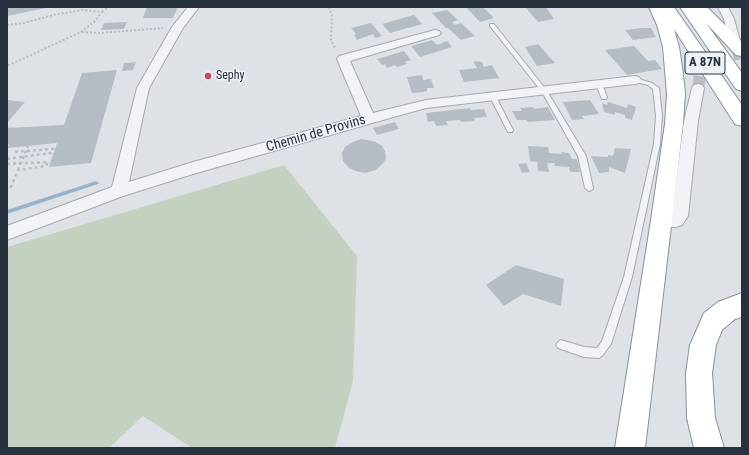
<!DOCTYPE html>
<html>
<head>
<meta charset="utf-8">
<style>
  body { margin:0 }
  #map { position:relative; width:749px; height:455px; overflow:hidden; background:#dee2e7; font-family:"Roboto Condensed",sans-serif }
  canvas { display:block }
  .frame { position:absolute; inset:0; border:8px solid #28313e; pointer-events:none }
</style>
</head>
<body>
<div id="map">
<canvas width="749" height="455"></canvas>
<div class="frame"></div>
</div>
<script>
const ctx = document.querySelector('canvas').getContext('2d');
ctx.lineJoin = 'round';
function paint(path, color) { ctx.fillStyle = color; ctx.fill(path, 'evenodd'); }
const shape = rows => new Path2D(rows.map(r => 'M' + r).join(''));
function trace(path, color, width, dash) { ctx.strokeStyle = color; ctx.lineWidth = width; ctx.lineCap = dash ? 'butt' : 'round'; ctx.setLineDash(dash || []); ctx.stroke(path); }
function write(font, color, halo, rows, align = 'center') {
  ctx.font = font + ' "Roboto Condensed",sans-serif'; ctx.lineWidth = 3; ctx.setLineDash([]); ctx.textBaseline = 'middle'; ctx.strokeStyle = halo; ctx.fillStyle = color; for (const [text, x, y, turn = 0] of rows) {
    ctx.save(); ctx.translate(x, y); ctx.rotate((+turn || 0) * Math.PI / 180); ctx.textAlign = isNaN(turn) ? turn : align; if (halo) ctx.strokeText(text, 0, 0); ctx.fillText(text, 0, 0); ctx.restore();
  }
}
paint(shape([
  [284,165,357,256,353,381,335,448,192,448,143,416,109,448,7,448,7,247]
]), '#c5d1c0');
paint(shape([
  [96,181,99,183,98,184,7,214,7,210,96,181]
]), '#9ab2c7');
paint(shape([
  [7,7,46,7,46,8,7,16],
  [147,7,178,7,173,18,143,18],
  [466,7,483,7,494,18,480,22],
  [525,7,546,7,554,19,538,22],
  [447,10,458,20,452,22,455,25,461,23,475,36,461,40,448,28,446,28,432,13],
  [414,15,422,24,390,33,382,24],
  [127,22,124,29,101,30,104,23],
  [371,23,382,36,375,38,373,34,357,40,354,35,356,34,351,28],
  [643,28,651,28,656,37,633,40,625,30],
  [432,40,437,45,447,41,452,47,420,57,411,46],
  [538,44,555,63,537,66,525,47],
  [634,46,648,61,655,60,662,69,627,75,605,50],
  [404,51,411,60,405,62,407,64,397,67,395,65,387,68,385,64,382,65,377,59],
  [475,61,482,62,484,67,492,65,499,78,464,82,459,70,477,68,474,63],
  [136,62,133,70,122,71,124,63],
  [117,70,91,163,49,167,57,143,7,148,10,144,7,145,7,128,64,125,82,73],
  [422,75,423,80,431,79,434,88,427,88,427,91,423,92,412,93,407,77],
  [7,100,25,102,7,123],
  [590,100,599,114,582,116,584,119,572,120,563,102],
  [608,102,627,108,628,104,636,107,632,120,625,118,625,115,615,112,615,115,604,112,602,103,607,105],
  [533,107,534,109,548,107,555,120,527,122,526,120,517,120,512,111,522,111,520,108],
  [470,108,471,110,484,109,487,117,474,118,475,121,461,122,460,120,446,121,448,125,436,126,434,121,428,122,426,113],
  [395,122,399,129,377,135,373,128],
  [362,139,376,142,382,146,385,151,386,158,384,162,376,170,365,173,356,171,349,168,343,161,342,153,345,147,353,142],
  [528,146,548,147,549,153,562,154,561,152,569,153,572,159,577,159,580,172,570,172,569,167,555,166,554,163,547,163,549,172,538,171,537,162,530,161],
  [615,148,631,149,625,173,609,167,609,172,599,173,591,156,608,157,608,155,613,156],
  [526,163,530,172,522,173,518,164],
  [516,265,564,279,561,306,523,294,504,306,486,285]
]), '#b6bcc4');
trace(shape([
  [698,88,700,75,714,59,742,53]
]), '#babfc5', 12, [12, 6]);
const service = shape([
  [490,24,494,24,547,91,586,156,593,188,592,190,589,191,585,188,578,156,542,92,490,26,490,24],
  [635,78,652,83,659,88,662,116,660,144,632,277,611,344,602,356,599,358,584,357,558,348,556,345,558,342,561,340,584,347,597,348,602,341,624,277,654,144,656,116,653,89,648,85,633,81,633,79,635,78],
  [599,82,602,84,607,97,606,99,602,99,601,97,596,84,599,82],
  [491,95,493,95,496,97,513,130,512,132,508,132,490,97,491,95]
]);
const minor = shape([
  [188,7,199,7,183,28,149,88,129,182,193,162,361,116,337,59,339,56,435,30,439,31,441,33,439,35,350,61,373,113,426,100,635,76,639,77,641,80,639,83,635,84,426,108,397,116,193,174,123,196,7,240,7,226,112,187,137,88,172,27,188,7],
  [718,7,728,7,734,19,741,44,739,47,735,48,731,47,729,44,724,19,718,7],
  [698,84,702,85,704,88,698,121,688,216,682,225,676,227,662,227,656,225,654,220,656,215,662,213,672,213,684,121,692,88,694,85,698,84]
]);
const motorway = shape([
  [649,7,674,7,742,105,742,126,735,124,674,29,679,47,683,74,685,94,683,124,645,448,615,448,651,220,665,124,667,94,663,47,657,25,649,7],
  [680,7,707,7,742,42,742,56,736,55,706,23,742,73,742,91,736,89,680,7],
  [742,293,742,317,735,319,722,330,716,345,712,373,715,418,724,448,694,448,687,418,686,373,690,345,704,313,718,302,742,293]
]);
trace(service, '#a4a9b1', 2);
trace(minor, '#a4a9b1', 2);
trace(motorway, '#86919d', 2);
trace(shape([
  [329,7,332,16,331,41,336,49],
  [102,12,108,7],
  [7,25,24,23,53,15,83,10,102,12,95,21,81,32,7,66],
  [82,32,100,33,163,28]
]), '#b9bdc2', 2, [2, 2]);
trace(shape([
  [7,159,51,153,53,149,12,152],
  [7,164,48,162,46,166,18,170,10,189],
  [18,170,28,146]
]), '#b9bdc2', 2.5, [3, 3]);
paint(service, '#f1f3f6');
paint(minor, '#f1f3f6');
paint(motorway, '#fff');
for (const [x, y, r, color] of [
  [208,76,4,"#c94761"]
]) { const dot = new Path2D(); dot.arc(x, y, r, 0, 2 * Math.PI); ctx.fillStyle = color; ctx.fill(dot); trace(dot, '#eef1f5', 1.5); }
write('12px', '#28313e', '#eef1f5', [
  ["Sephy",216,76]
], 'left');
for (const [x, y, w] of [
  [705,63,40]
]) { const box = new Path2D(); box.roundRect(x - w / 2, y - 11, w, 22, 3); ctx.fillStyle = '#eef1f5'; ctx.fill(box); trace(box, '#28313e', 1); }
write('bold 13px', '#28313e', null, [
  ["A 87N",705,63]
]);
write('14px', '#28313e', '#eef1f5', [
  ["Chemin de Provins",316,134,-16]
]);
</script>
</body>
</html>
